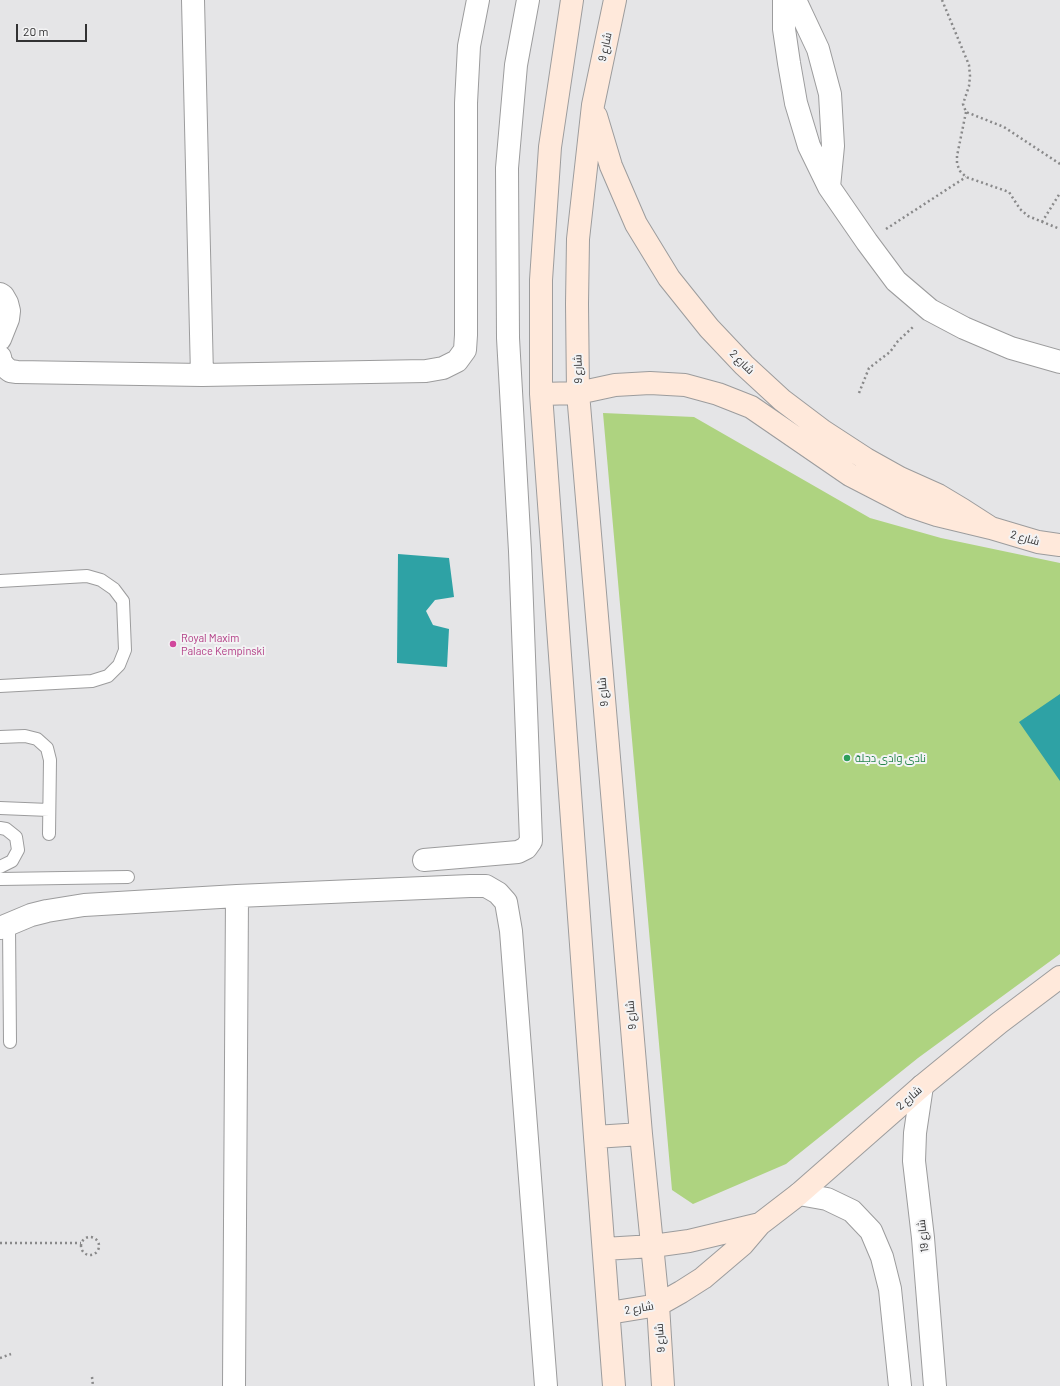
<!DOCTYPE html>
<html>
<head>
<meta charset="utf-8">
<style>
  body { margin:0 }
  #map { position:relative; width:1060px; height:1386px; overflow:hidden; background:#e5e5e7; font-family:Barlow,sans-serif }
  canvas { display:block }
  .scale { position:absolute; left:16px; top:24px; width:71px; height:18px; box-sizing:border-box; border:2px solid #323233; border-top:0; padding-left:5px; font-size:12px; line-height:14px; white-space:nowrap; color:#323233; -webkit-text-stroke:3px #f3f3f4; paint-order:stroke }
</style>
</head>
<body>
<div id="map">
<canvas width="1060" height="1386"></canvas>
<div class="scale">20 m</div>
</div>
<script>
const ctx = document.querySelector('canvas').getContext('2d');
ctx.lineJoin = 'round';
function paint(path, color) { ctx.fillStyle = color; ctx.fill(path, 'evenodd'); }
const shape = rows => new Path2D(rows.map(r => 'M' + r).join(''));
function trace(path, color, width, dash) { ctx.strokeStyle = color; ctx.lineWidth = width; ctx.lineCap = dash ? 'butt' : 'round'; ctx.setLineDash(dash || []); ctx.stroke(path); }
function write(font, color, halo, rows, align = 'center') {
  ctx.font = font + ' Barlow,Cairo,sans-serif'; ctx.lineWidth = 4; ctx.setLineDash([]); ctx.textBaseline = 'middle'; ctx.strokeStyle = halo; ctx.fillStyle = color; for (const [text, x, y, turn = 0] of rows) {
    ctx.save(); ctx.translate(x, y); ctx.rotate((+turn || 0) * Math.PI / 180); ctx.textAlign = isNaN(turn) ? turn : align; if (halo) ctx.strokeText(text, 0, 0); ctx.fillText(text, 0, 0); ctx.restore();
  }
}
paint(shape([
  [603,413,694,417,870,518,941,538,1060,563,1060,954,918,1058,786,1164,693,1204,672,1190]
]), '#aed380');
paint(shape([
  [398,554,449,558,454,597,435,600,426,611,433,625,449,629,447,667,397,663],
  [1060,694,1060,781,1019,722]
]), '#2ea2a5');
const lane = shape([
  [0,581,87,576,101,580,114,589,123,601,125,650,119,665,108,676,92,681,0,686],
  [0,737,25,736,37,739,47,748,50,760,49,834],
  [0,808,49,810],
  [0,828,6,829,16,837,18,850,12,861,0,867],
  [0,879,128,877],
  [9,926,10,1042]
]);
const street = shape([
  [193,0,202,375],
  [784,0,784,29,789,63,796,103,809,146,829,187,867,242,896,281,930,310,964,328,1011,348,1060,362],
  [795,0,818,49,830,94,833,146,829,187],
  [0,294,3,296,7,303,9,311,8,319,0,339],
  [0,357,1,362,5,367,10,371,17,372,202,375,426,371,443,368,457,361,465,350,466,335,466,103,469,46,478,0],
  [424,860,518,852,526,848,531,841,520,551,508,338,507,168,516,65,528,0],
  [0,928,31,915,47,911,84,905,237,896,470,886,486,886,498,893,506,902,511,931,546,1386],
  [922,1086,915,1133,914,1161,923,1238,935,1386],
  [799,1194,827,1199,852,1211,871,1231,882,1257,890,1289,900,1386],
  [234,1386,237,896]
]);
const secondary = shape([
  [572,0,550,147,541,280,541,394,595,1137,614,1386],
  [615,0,593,105,578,239,577,304,578,393,641,1134,658,1305,663,1386],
  [596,116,611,166,636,224,669,278,709,328,744,365,782,400,823,431,866,459,900,478,938,495,963,510,991,528],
  [541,394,578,393,615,385,650,383,685,385,718,394,751,407,850,475,910,506,937,515,991,528,1038,542,1060,545],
  [595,1137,641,1134],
  [604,1249,653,1246,689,1241,760,1224],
  [609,1313,658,1305,681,1292,703,1278,743,1244,760,1224,799,1194,922,1086,999,1023,1060,977]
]);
trace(lane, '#9c9c9d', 14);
trace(street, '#9c9c9d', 24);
trace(secondary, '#9c9c9d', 24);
trace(shape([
  [942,0,969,65,970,76,969,86,963,104,966,112,1004,127,1060,164],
  [966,112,957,156,957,164,960,171,966,177,1009,192,1020,209,1028,216,1060,229],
  [1042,222,1060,193],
  [886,229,966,177],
  [859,393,869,368,890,352,898,341,913,327],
  '81 1246a9 9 0 1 1 18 0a9 9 0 1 1-18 0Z',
  [0,1243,81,1243],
  [0,1358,11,1354],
  [92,1377,93,1386]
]), '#89898a', 2.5, [2, 3]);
trace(lane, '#fff', 12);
trace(street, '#fff', 22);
trace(secondary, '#ffe9db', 22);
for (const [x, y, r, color] of [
  [173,644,4,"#d1479c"],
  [847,758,4,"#2e9e5b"]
]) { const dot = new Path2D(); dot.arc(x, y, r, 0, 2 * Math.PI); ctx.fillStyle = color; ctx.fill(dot); trace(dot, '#f3f3f4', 1.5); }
write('11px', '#323233', '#f3f3f4', [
  ["شارع 9",605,47,-78],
  ["شارع 2",742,362,45],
  ["شارع 9",578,369,-91],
  ["شارع 2",1025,538,16],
  ["شارع 9",603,692,-95],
  ["شارع 9",631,1015,-95],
  ["شارع 2",909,1098,-41],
  ["شارع 19",923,1236,-96],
  ["شارع 2",639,1308,-10],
  ["شارع 9",660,1338,-94]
]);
write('11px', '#b23c85', '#f3f3f4', [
  ["Royal Maxim",181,638],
  ["Palace Kempinski",181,651]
], 'left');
write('11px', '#27864d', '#f3f3f4', [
  ["نادى وادى دجلة",855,758]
], 'left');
</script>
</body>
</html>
